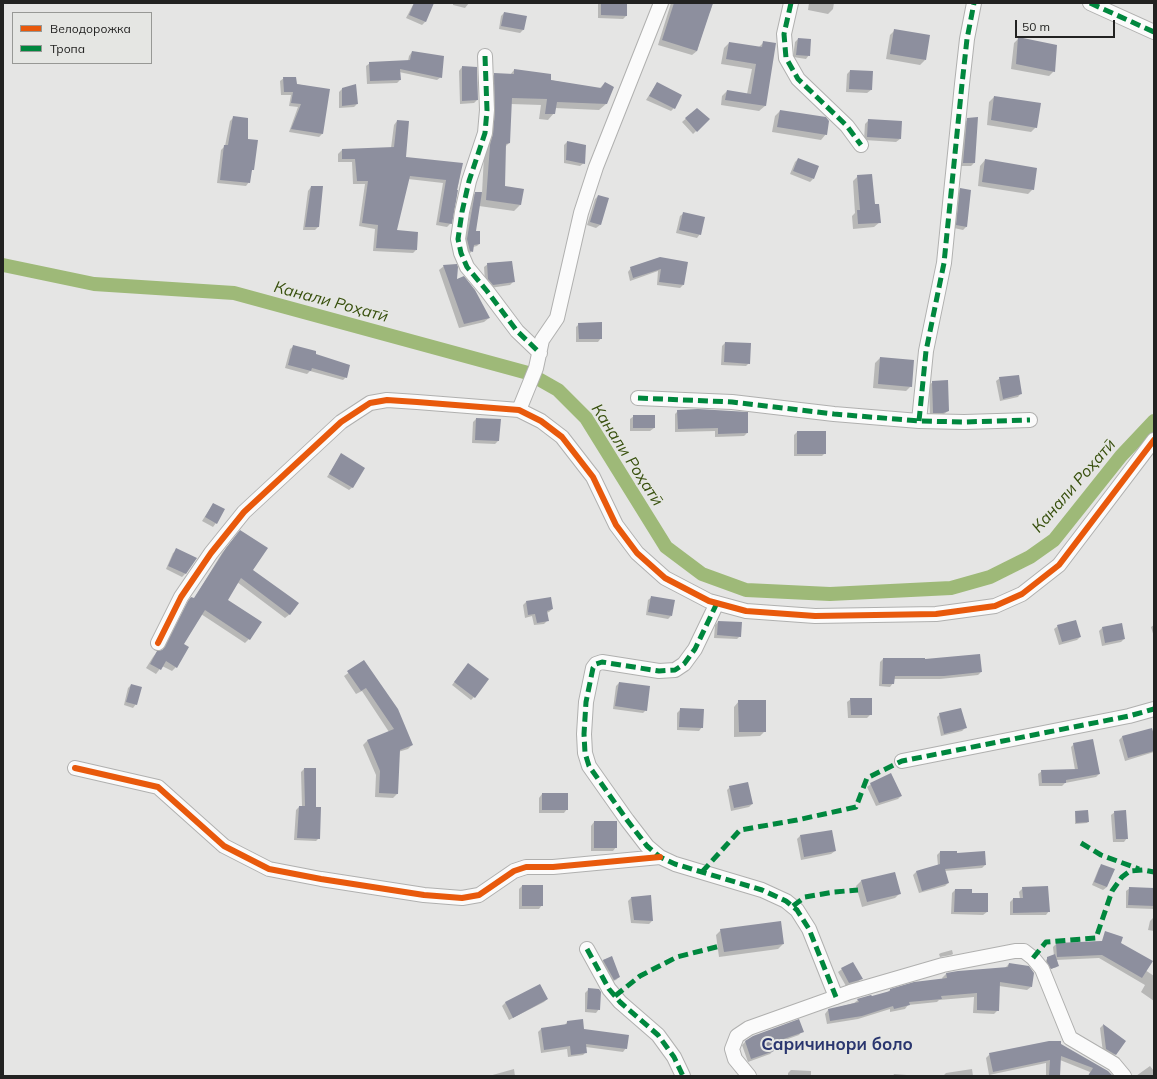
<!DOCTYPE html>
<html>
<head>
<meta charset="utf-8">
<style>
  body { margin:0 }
  #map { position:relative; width:1157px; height:1079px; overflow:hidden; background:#e5e5e4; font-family:Mulish,sans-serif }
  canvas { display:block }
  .frame { position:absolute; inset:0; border:4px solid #222221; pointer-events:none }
  .legend { position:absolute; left:12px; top:12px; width:140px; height:52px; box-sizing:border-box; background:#e5e6e3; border:1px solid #979895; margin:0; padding:5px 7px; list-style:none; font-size:12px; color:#222221 }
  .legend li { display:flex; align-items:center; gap:8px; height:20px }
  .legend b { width:20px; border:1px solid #979895 }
  .scale { position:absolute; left:1015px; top:20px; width:100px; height:18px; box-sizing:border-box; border:2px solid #222221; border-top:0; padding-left:5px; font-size:12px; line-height:14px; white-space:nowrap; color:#222221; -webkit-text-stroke:3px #e5e6e3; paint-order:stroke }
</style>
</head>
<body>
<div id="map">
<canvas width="1157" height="1079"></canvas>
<div class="frame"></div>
<ul class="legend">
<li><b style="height:5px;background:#e8590c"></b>Велодорожка</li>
<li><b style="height:5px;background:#00873e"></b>Тропа</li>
</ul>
<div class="scale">50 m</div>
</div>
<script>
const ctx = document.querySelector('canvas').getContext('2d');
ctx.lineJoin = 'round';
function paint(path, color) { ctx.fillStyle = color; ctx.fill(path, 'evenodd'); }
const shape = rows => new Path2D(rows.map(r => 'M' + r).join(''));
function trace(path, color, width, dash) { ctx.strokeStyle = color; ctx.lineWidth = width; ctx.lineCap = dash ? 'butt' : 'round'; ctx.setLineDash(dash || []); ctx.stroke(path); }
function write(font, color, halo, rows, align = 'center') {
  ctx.font = font + ' Mulish,sans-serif'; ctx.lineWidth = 4; ctx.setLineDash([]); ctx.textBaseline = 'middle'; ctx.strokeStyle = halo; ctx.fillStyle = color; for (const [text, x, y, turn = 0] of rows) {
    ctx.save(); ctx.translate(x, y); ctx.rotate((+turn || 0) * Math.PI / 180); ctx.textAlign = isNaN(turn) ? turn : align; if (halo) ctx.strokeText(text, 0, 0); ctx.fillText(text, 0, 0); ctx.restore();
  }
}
paint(shape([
  [414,3,433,3,425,22,422,25,406,18],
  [453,3,469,3,465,8,453,5],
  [599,3,626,3,626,16,623,19,598,18,598,4],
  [671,3,713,3,710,12,708,14,697,51,692,55,658,45],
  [809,3,834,3,833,9,828,14,808,10],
  [504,13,526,17,523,30,520,33,499,29,501,16],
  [895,30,925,60,920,65,886,59,890,35],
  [1019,38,1054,71,1049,76,1011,69,1014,43],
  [798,39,809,55,806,59,793,57,795,42],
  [729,43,758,48,763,43,775,44,765,106,759,111,721,105,722,96,727,91,747,94,752,69,721,64,724,48],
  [412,52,441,77,437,80,399,72,400,80,397,83,367,84,366,66,370,63,408,61,409,56],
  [462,67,476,68,477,100,474,103,460,104,459,71],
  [514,70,550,80,599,89,605,83,606,104,599,110,555,108,554,113,548,120,539,119,541,105,511,104,509,143,505,147,504,187,523,189,520,205,514,211,479,206,475,232,479,244,477,246,473,247,472,251,469,254,467,254,465,242,473,195,476,193,482,193,488,80,495,74,510,75],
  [850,71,871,90,867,93,846,92,847,74],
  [284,78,296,84,329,90,322,134,319,137,289,132,298,107,289,106,291,95,281,95,280,81],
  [657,83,674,108,671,111,646,100],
  [342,89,357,104,354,107,339,108,339,92],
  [994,97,1036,127,1031,132,987,125,989,102],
  [697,109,708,119,693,134,682,122],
  [780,111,826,134,821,140,772,132,775,116],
  [233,118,247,139,250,171,249,182,246,186,217,183,221,150,225,146,230,121],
  [968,119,974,163,971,166,960,166,964,123],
  [869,120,900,139,896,142,864,140,865,124],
  [397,121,405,158,462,164,451,223,447,227,436,225,443,183,408,179,396,231,416,250,413,253,373,251,375,229,359,226,365,184,353,184,352,162,338,162,338,154,342,150,391,148,394,125],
  [567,142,584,163,580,166,564,163,564,145],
  [798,159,813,179,810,182,790,174,795,162],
  [985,160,1033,189,1028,194,978,186,980,166],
  [858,176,874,205,880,222,874,227,853,229,852,216,855,213,853,181],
  [311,187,318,227,315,230,303,230,308,191],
  [960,189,966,227,963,230,954,228,957,193],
  [598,196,608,199,600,225,596,228,587,225,595,199],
  [684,213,700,234,697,238,676,233,680,216],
  [660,258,683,285,680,288,657,285,658,271,630,281,628,272,631,268],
  [488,264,513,282,510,285,490,288,485,282,484,267],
  [444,266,489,318,484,322,459,328,439,270],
  [579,324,601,338,598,342,576,342,576,327],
  [725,343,749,363,746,366,721,365,722,346],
  [294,346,315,354,346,377,343,380,310,371,307,374,285,368,290,349],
  [880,358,911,386,906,391,873,388,875,363],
  [1000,378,1021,393,1018,397,1000,401,996,381],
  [933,382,948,411,944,414,939,416,930,416,929,385],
  [678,411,747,413,747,433,744,436,715,437,715,431,675,432,675,414],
  [634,416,654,428,650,431,630,431,630,419],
  [476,419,498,441,495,444,472,443,473,422],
  [797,432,825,453,822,456,794,456,794,435],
  [341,455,353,487,349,490,327,477],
  [213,504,216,523,213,527,202,521],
  [236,536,252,571,290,614,285,618,237,582,226,600,249,639,245,643,201,614,183,645,176,667,172,671,162,666,156,674,146,668,153,657,157,652,162,651,185,607,188,602,194,599,222,553],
  [177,550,185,574,182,577,166,569,173,553],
  [652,597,671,616,668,619,646,615,648,600],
  [526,602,552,609,549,612,546,613,548,620,544,624,534,625,532,616,525,618,523,605],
  [718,622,740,636,737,639,714,638,715,625],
  [1154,625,1154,637,1151,627],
  [1058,626,1080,637,1077,640,1059,645,1054,629],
  [1102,628,1124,639,1121,642,1102,646,1099,631],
  [979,655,981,672,978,675,940,679,894,679,893,683,890,687,879,686,880,662,883,659,924,660],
  [364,662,412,745,408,749,398,752,397,794,393,798,375,797,376,775,363,745,367,741,389,732,362,691,356,694,344,676],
  [465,668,474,697,471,700,452,685],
  [619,683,646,710,643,713,613,709,616,686],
  [131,685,136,704,133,708,124,705,128,688],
  [851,699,871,714,867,718,848,718,847,702],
  [739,701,765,731,760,736,734,737,734,707],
  [681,709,702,727,699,731,677,730,677,713],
  [940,714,965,728,962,731,941,736,937,717],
  [1122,737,1154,739,1154,752,1125,761,1119,740],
  [1074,744,1099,774,1096,777,1065,783,1062,786,1039,786,1038,774,1042,771,1075,770,1071,747],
  [304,769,315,808,319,838,316,841,294,840,296,810,299,807,302,807,301,772],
  [871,784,901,796,898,799,876,806,867,787],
  [730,787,752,804,749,807,731,811,727,790],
  [542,794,567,809,564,813,539,813,539,798],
  [1076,812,1088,822,1087,823,1075,824,1075,814],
  [1115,812,1127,838,1124,842,1113,842,1111,815],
  [594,822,616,847,613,851,591,851,591,826],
  [800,836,835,851,831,854,801,860,797,839],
  [940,852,956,854,985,865,982,868,944,871,948,883,945,886,919,893,913,875,916,872,938,866,937,855],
  [1102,865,1107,887,1103,890,1092,885,1099,868],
  [861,881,900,893,895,898,862,907,856,886],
  [522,886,542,905,539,909,519,909,519,889],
  [1023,888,1049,911,1046,915,1010,915,1010,902,1013,899,1020,899,1019,892],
  [1130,888,1154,889,1154,909,1126,908,1126,891],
  [955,890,971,890,971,894,987,912,983,915,951,914,952,893],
  [631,898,652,921,649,924,631,923,628,901],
  [1153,918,1154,918,1154,931,1148,930,1150,921],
  [721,930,783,944,778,949,719,957,716,935],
  [1102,941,1154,976,1154,1001,1141,992,1145,985,1099,958,1056,960,1057,967,1050,969,1046,963,1046,960,1048,958,1054,956,1053,947,1056,944],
  [952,950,953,954,951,955,940,957,939,954,941,953],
  [612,957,619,977,616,980,610,982,600,964,603,960],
  [1009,964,1031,987,1027,990,999,986,998,1010,994,1014,973,1013,974,997,939,1000,937,1002,908,1005,905,1009,890,1012,890,1009,858,1019,827,1024,825,1014,828,1010,854,1003,858,1000,871,998,888,992,890,990,943,980,942,978,946,974,958,972,1005,968],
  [842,969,861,979,858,982,846,986,838,972],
  [540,985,547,999,544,1002,509,1020,502,1006,505,1003],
  [589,989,599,1009,596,1013,585,1012,585,993],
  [567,1022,584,1030,626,1048,623,1052,586,1047,586,1052,583,1055,568,1057,567,1049,541,1053,538,1032,541,1029,564,1026],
  [1103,1025,1125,1041,1112,1058,1103,1053,1100,1028],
  [802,1031,799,1035,771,1045,773,1051,770,1054,748,1062,742,1045,745,1042],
  [1060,1044,1112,1076,1088,1076,1090,1072,1060,1060,1059,1076,1046,1076,1046,1063,989,1075,986,1058,990,1054],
  [1150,1066,1154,1071,1154,1076,1136,1076],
  [514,1069,515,1076,489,1076],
  [972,1069,973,1076,943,1076,946,1073],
  [791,1070,811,1071,811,1076,788,1076,788,1073],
  [894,1074,920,1076,893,1076]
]), '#0003');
trace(shape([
  [3,265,94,284,234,293,528,373,558,390,586,418,666,547,702,574,746,590,830,594,951,588,990,577,1030,557,1054,540,1121,456,1154,421]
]), '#9eb978', 14);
paint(shape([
  [414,3,434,3,426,22,409,15],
  [601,3,627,3,627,16,601,15],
  [674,3,713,3,697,51,662,40],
  [504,12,527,16,524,30,501,26],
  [894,29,930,35,926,60,890,54],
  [1018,37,1057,45,1055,72,1016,64],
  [798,38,811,39,810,56,796,55],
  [763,41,776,43,766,106,725,100,727,90,751,94,756,64,726,59,729,42,762,47],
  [412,51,444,56,442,78,400,69,401,80,370,81,369,62,410,60],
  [462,66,477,67,478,100,462,101],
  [514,69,551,74,551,80,601,88,605,82,614,87,607,104,557,102,555,114,545,114,547,99,512,98,510,143,506,144,505,186,524,189,521,205,486,200,490,145,493,134,495,111,494,73,514,74],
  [850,70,873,71,872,90,849,89],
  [283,77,296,77,297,84,330,89,323,134,291,129,301,104,291,103,293,92,284,92],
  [657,82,682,95,675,109,649,96],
  [356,84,358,104,342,106,342,88],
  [994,96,1041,103,1037,128,991,120],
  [697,108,710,119,697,132,685,118],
  [780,110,826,117,829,121,827,135,777,127],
  [233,116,248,118,248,139,258,140,254,170,252,170,250,183,220,180,224,145,228,145],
  [978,117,975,163,963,163,967,118],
  [868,119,902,121,901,139,867,137],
  [397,120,409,121,406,157,463,163,457,190,458,190,452,224,439,222,446,180,410,176,397,230,418,232,417,250,376,248,378,225,362,223,368,181,357,181,355,159,342,159,342,149,394,147],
  [567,141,586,145,585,164,566,160],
  [798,158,819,166,814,179,793,171],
  [985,159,1037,168,1034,190,982,182],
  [872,174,875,204,879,204,881,223,858,224,857,210,860,210,857,175],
  [311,186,323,186,319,227,305,227],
  [960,188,971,190,967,227,956,225],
  [475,192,482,192,476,231,480,231,480,244,474,245,473,252,470,251,467,239],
  [598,195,609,198,601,225,590,222],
  [683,212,705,217,701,235,679,230],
  [660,257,688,262,684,285,659,282,661,269,633,278,630,267],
  [512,261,515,282,493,285,488,279,487,263],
  [457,264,458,267,457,279,464,276,475,290,490,318,464,324,443,265],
  [602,322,602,339,579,339,578,323],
  [725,342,751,343,750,364,724,362],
  [293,345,316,351,316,354,350,365,347,378,312,368,311,371,288,365],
  [880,357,914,360,912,387,878,384],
  [1019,375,1022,394,1003,399,999,377],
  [948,380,949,411,943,413,933,413,932,381],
  [698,409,748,412,748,433,718,434,718,428,678,429,677,410],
  [633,415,655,415,655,428,633,428],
  [476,418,501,419,499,441,475,440],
  [797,431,826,431,826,454,797,454],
  [341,453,365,468,353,488,329,474],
  [213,503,225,509,217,524,205,517],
  [240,530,268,548,253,570,299,603,290,615,241,578,228,600,262,622,250,640,205,610,184,644,189,647,177,668,166,661,161,670,150,664,157,651,162,650,165,647,188,601,191,597,194,598,226,548],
  [176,548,197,558,186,574,168,566],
  [651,596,675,600,672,616,648,612],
  [551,597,553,609,547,611,549,621,537,623,535,614,528,615,526,601],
  [1076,620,1081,637,1062,642,1057,625],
  [718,621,742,622,741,637,717,635],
  [1122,623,1125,639,1105,643,1102,627],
  [980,654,982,672,944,676,895,676,894,684,882,684,883,658,925,658,925,659],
  [364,660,398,709,413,745,400,750,398,794,379,793,380,771,367,740,394,729,366,688,361,691,347,671],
  [468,663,489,679,475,698,454,682],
  [619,682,650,686,647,711,615,706],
  [131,684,142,687,137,705,126,702],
  [850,698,872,698,872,715,851,715],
  [738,700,766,700,766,732,739,732],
  [680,708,704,709,703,728,679,727],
  [961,708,967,728,944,734,939,713],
  [1152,728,1154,735,1154,751,1128,758,1122,736],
  [1093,739,1100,774,1066,780,1066,783,1042,783,1041,770,1078,769,1073,743],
  [304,768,316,768,316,807,321,807,320,839,297,838,299,806,305,806],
  [891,773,902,796,879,803,870,783],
  [748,782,753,804,734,808,729,786],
  [542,793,568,793,568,810,542,810],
  [1088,810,1089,822,1076,823,1075,811],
  [1126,810,1128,839,1116,839,1114,811],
  [594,821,617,821,617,848,594,848],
  [832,830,836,851,804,857,800,835],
  [940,851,957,851,957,853,985,851,986,865,945,869,949,883,922,891,916,871,940,864],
  [1101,864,1115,869,1107,887,1094,882],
  [895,872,901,894,867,902,861,880],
  [522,885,543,885,543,906,522,906],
  [1048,886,1050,912,1013,913,1013,898,1023,898,1022,887],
  [1129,887,1154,888,1154,906,1128,905],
  [955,889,972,889,972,893,988,893,988,912,954,912],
  [651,895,653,921,634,920,631,897],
  [781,921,784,944,724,952,720,929],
  [1105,931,1123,937,1121,943,1153,961,1142,978,1102,955,1057,957,1056,943,1102,941],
  [1055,954,1059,966,1051,969,1047,962,1047,957],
  [612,956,620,977,614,980,603,960],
  [853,962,863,979,849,983,841,968],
  [1009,963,1029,966,1034,973,1032,987,1000,982,999,1011,977,1010,977,993,941,996,942,999,909,1002,910,1005,894,1009,893,1006,862,1016,830,1021,828,1009,859,1002,857,999,871,995,872,996,890,991,890,989,914,982,947,978,946,973,958,971,1008,967],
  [540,984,548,999,513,1018,505,1002],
  [588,988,599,989,601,992,600,1010,587,1009],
  [583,1019,584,1029,629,1035,627,1049,586,1044,587,1053,571,1055,570,1046,544,1050,541,1028,567,1024,567,1021],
  [799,1019,804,1032,772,1043,774,1051,751,1059,745,1041,753,1036],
  [1103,1024,1126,1041,1116,1055,1106,1049],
  [1049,1041,1061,1041,1061,1044,1108,1071,1113,1076,1088,1076,1093,1068,1061,1056,1060,1076,1049,1076,1050,1060,993,1072,989,1053]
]), '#8d8f9e');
const minor = shape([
  [791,3,784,34,786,58,798,79,847,126,861,145],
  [1090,3,1154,32],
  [485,56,487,110,485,133,469,181,462,212,458,239,461,253,467,267,487,291,517,331,540,353],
  [638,398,732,402,834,414,919,421,964,422,1030,420],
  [519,410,536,368,542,340,557,318,581,213,596,167,661,3],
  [919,421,926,351,944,263,962,84,967,39,974,3],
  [717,603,695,649,684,664,675,670,659,671,602,662,596,664,593,668,586,702,584,734,585,753,589,766,627,820,647,846,660,857,675,864,762,890,786,901,797,910,809,929,836,997],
  [158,643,181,597,211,553,244,512,341,422,370,403,387,400,417,402,519,410,541,421,562,437,593,477,616,525,637,553,665,578,709,601,746,611,815,616,936,614,995,606,1022,594,1059,565,1154,440],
  [902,761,1129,716,1154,709],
  [75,768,158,787,224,846,269,869,321,879,424,895,462,898,479,895,514,871,526,867,553,867,660,857],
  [587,949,609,989,620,1002,658,1035,674,1057,683,1076],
  [749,1076,735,1059,732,1049,737,1036,749,1028,850,992,943,965,1015,951,1024,951,1033,958,1042,969,1070,1038,1114,1064,1124,1076]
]);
trace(minor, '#b0b0af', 16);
trace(minor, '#fbfbfb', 14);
trace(shape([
  [791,3,784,34,786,58,798,79,847,126,861,145],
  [1090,3,1154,32],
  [485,56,487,110,485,133,469,181,462,212,458,239,461,253,467,267,487,291,517,331,540,353],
  [638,398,732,402,834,414,919,421,964,422,1030,420],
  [919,421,926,351,944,263,962,84,967,39,974,3],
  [717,603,695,649,684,664,675,670,659,671,602,662,596,664,593,668,586,702,584,734,585,753,589,766,627,820,647,846,660,857,675,864,762,890,786,901,797,910,809,929,836,997],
  [1081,843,1101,855,1139,869],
  [702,872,740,830,797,820,856,807,867,778,902,761,1129,716,1154,709],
  [793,906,805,897,834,892,858,890],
  [587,949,609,989,620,1002,658,1035,674,1057,683,1076],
  [1033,958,1046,942,1096,938,1112,891,1122,877,1130,871,1143,870,1154,872],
  [615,996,640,976,677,957,720,946]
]), '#00873e', 5, [10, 5]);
trace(shape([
  [158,643,181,597,211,553,244,512,341,422,370,403,387,400,417,402,519,410,541,421,562,437,593,477,616,525,637,553,665,578,709,601,746,611,815,616,936,614,995,606,1022,594,1059,565,1154,440],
  [75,768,158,787,224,846,269,869,321,879,424,895,462,898,479,895,514,871,526,867,553,867,660,857]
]), '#e8590c', 6);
write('italic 16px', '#374f0c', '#e5e6e3', [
  ["Канали Роҳатӣ",331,302,15],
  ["Канали Роҳатӣ",627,455,57],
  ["Канали Роҳатӣ",1074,486,-49]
]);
write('bold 17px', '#2a366f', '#e5e6e3', [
  ["Саричинори боло",837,1045]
]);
</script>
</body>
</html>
